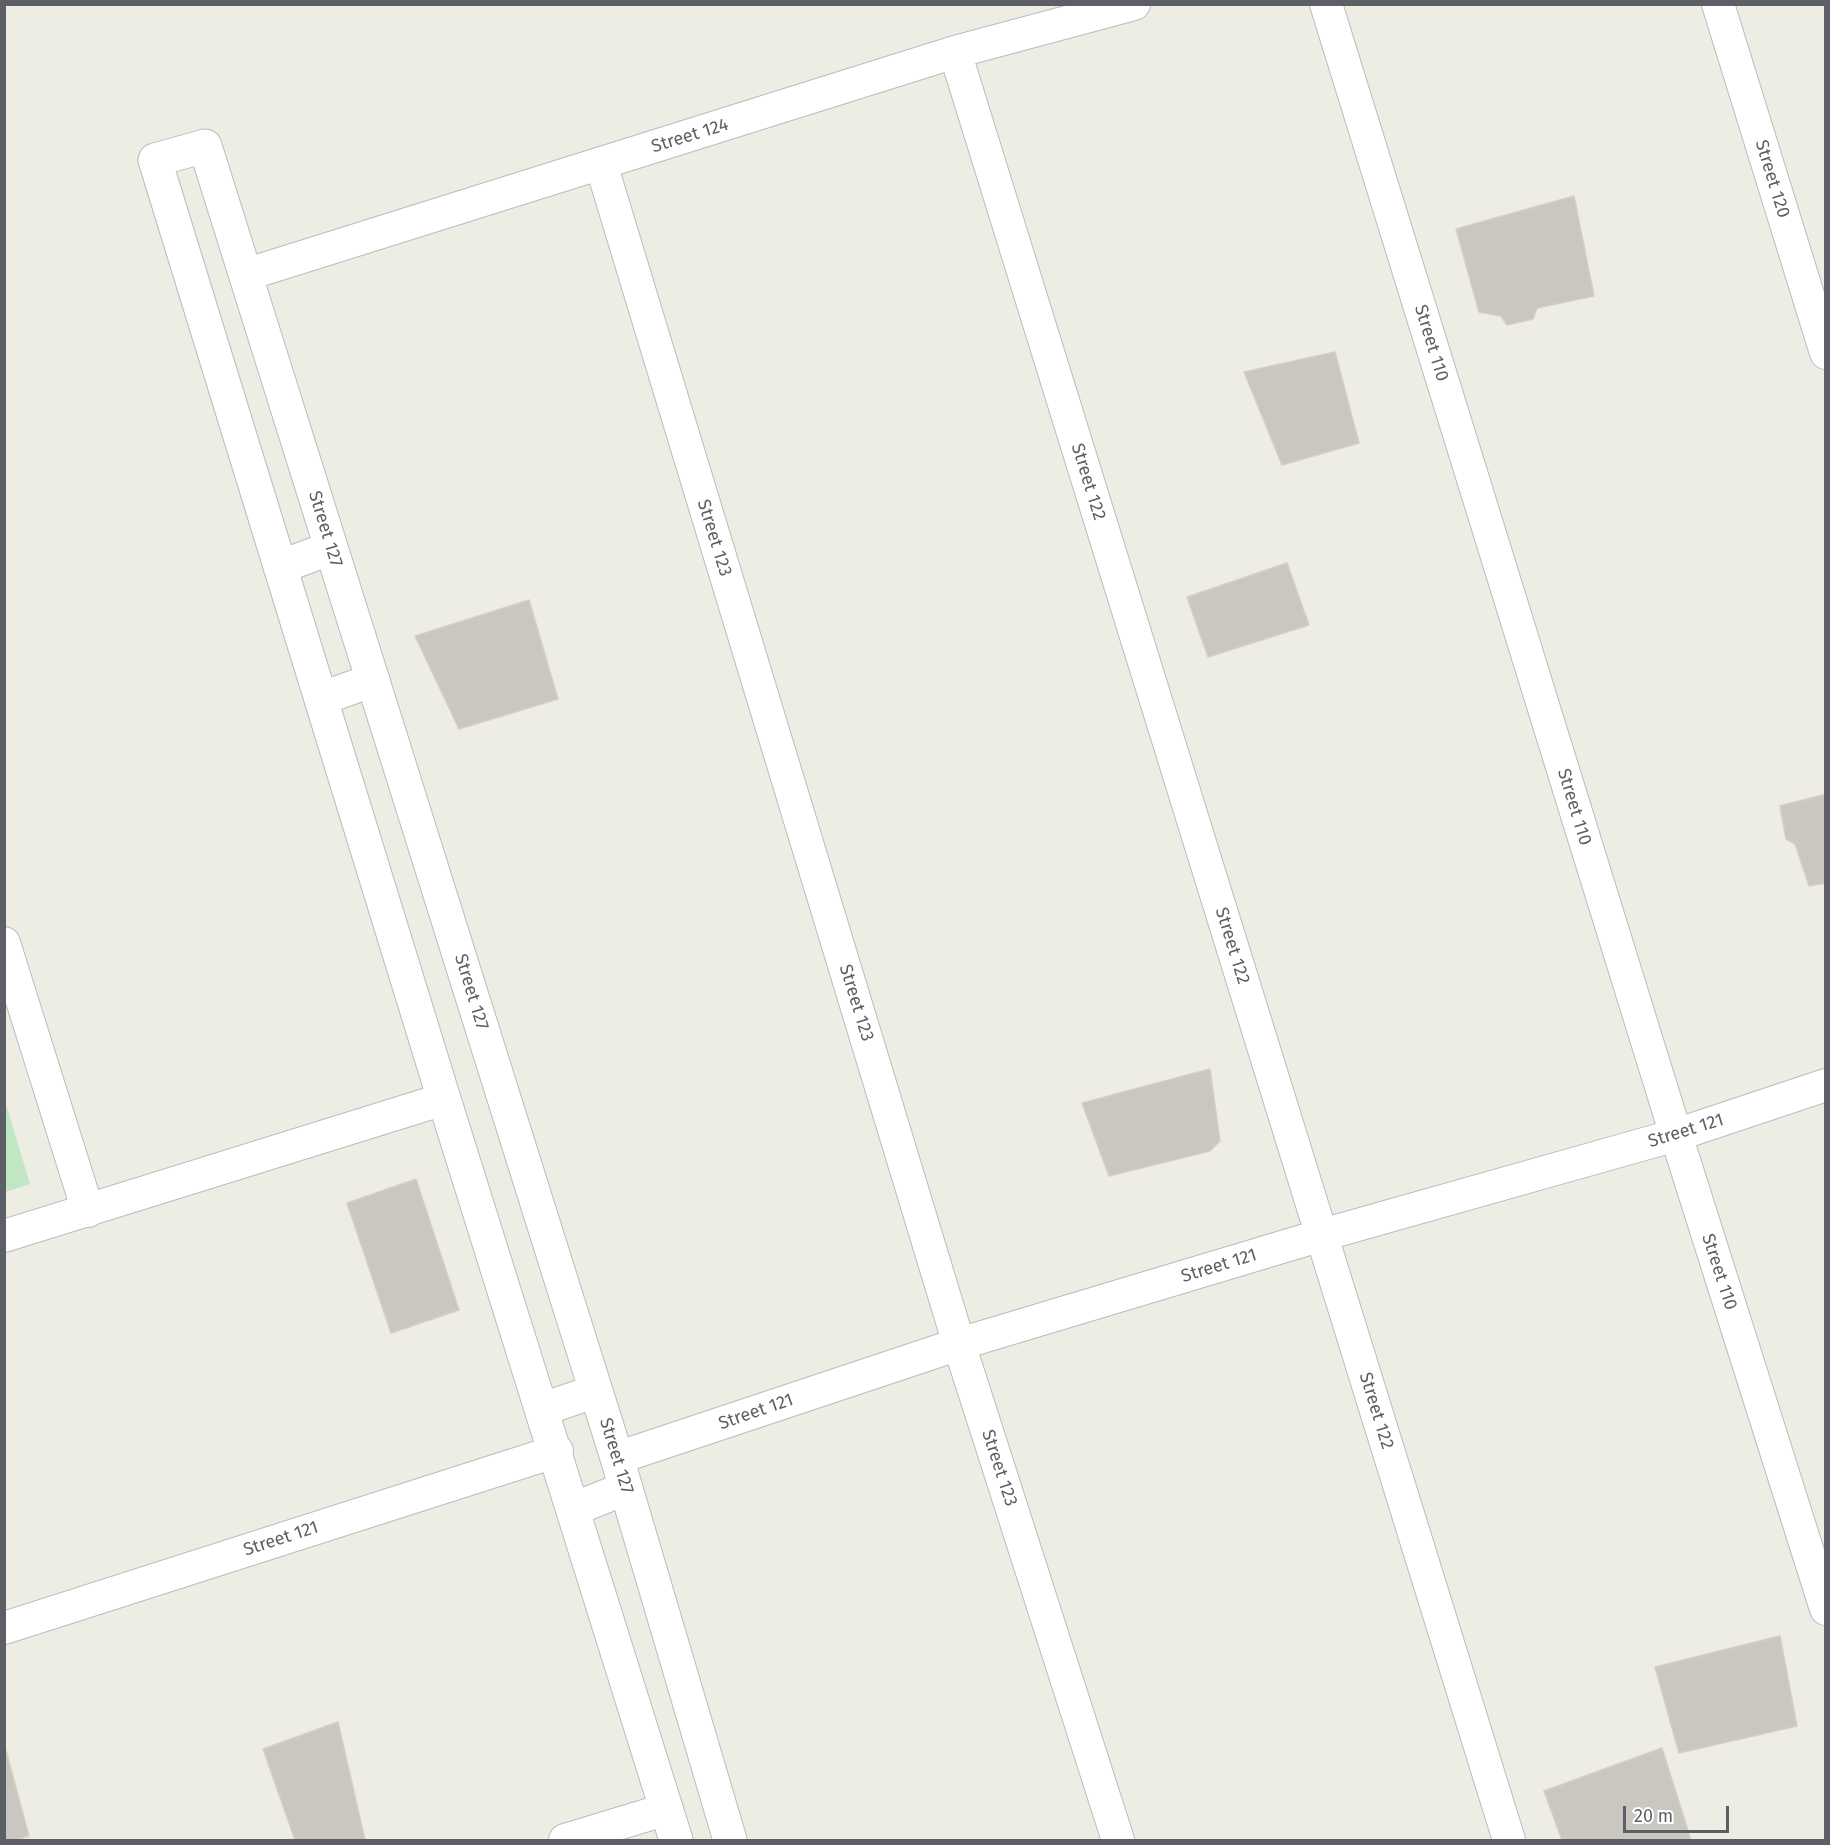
<!DOCTYPE html>
<html>
<head>
<meta charset="utf-8">
<style>
  body { margin:0 }
  #map { position:relative; width:1830px; height:1845px; overflow:hidden; background:#eeede4; font-family:"Fira Sans",sans-serif }
  canvas { display:block }
  .frame { position:absolute; inset:0; border:6px solid #5c5f65; pointer-events:none }
  .scale { position:absolute; left:1623px; top:1806px; width:106px; height:27px; box-sizing:border-box; border:3px solid #5c5f65; border-top:0; padding-left:8px; font-size:18px; line-height:21px; white-space:nowrap; color:#5c5f65; -webkit-text-stroke:4px #fff; paint-order:stroke }
</style>
</head>
<body>
<div id="map">
<canvas width="1830" height="1845"></canvas>
<div class="frame"></div>
<div class="scale">20 m</div>
</div>
<script>
const ctx = document.querySelector('canvas').getContext('2d');
ctx.lineJoin = 'round';
function paint(path, color) { ctx.fillStyle = color; ctx.fill(path, 'evenodd'); }
const shape = rows => new Path2D(rows.map(r => 'M' + r).join(''));
function trace(path, color, width, dash) { ctx.strokeStyle = color; ctx.lineWidth = width; ctx.lineCap = dash ? 'butt' : 'round'; ctx.setLineDash(dash || []); ctx.stroke(path); }
function write(font, color, halo, rows, align = 'center') {
  ctx.font = font + ' "Fira Sans",sans-serif'; ctx.lineWidth = 4.5; ctx.setLineDash([]); ctx.textBaseline = 'middle'; ctx.strokeStyle = halo; ctx.fillStyle = color; for (const [text, x, y, turn = 0] of rows) {
    ctx.save(); ctx.translate(x, y); ctx.rotate((+turn || 0) * Math.PI / 180); ctx.textAlign = isNaN(turn) ? turn : align; if (halo) ctx.strokeText(text, 0, 0); ctx.fillText(text, 0, 0); ctx.restore();
  }
}
paint(shape([
  [5,1101,30,1184,5,1192,4,1192]
]), '#c1e6c4');
const building = shape([
  [1574,196,1594,296,1537,308,1533,319,1507,325,1501,316,1479,312,1456,229,1574,196],
  [1335,352,1359,443,1282,465,1244,372,1335,352],
  [1287,563,1309,625,1208,657,1187,597,1287,563],
  [529,600,558,699,459,729,415,636,529,600],
  [1826,794,1826,883,1809,886,1795,844,1786,839,1780,806,1826,794],
  [1210,1069,1220,1141,1210,1151,1109,1176,1082,1103,1210,1069],
  [416,1179,459,1310,391,1333,347,1203,416,1179],
  [1780,1636,1797,1726,1679,1753,1655,1667,1780,1636],
  [338,1722,365,1840,295,1840,263,1749,338,1722],
  [4,1743,29,1836,14,1840,4,1840,4,1743],
  [1662,1748,1691,1840,1562,1840,1544,1791,1662,1748]
]);
paint(building, '#cac7c1');
trace(building, '#d3cfc3', 1.5);
const minor = shape([
  [1326,4,1676,1135,1826,1609],
  [1718,4,1826,353],
  [955,52,1509,1840],
  [601,164,959,1344,1118,1840],
  [248,274,955,52,1134,4],
  [4,943,88,1211],
  [4,1236,444,1099],
  [617,1458,959,1344,1322,1235,1676,1135,1826,1085],
  [4,1628,557,1451],
  [565,1840,667,1809]
]);
const tertiary = shape([
  [280,567,331,548],
  [323,698,373,680],
  [543,1409,596,1391],
  [574,1509,626,1488],
  [676,1840,444,1099,155,160,205,146,617,1458,730,1840]
]);
trace(minor, '#b9bbc0', 34);
trace(tertiary, '#b9bbc0', 35);
trace(minor, '#fff', 32);
trace(tertiary, '#fff', 33);
write('18px', '#5c5f65', '#fff', [
  ["Street 124",690,136,-17],
  ["Street 120",1772,179,73],
  ["Street 110",1431,343,73],
  ["Street 122",1088,482,73],
  ["Street 127",325,529,73],
  ["Street 123",714,538,73],
  ["Street 110",1574,807,73],
  ["Street 122",1232,946,73],
  ["Street 127",471,992,73],
  ["Street 123",856,1003,73],
  ["Street 121",1686,1131,-17],
  ["Street 121",1219,1266,-17],
  ["Street 110",1719,1272,72],
  ["Street 122",1376,1411,73],
  ["Street 121",756,1412,-19],
  ["Street 127",616,1456,73],
  ["Street 123",999,1468,72],
  ["Street 121",281,1539,-18]
]);
</script>
</body>
</html>
